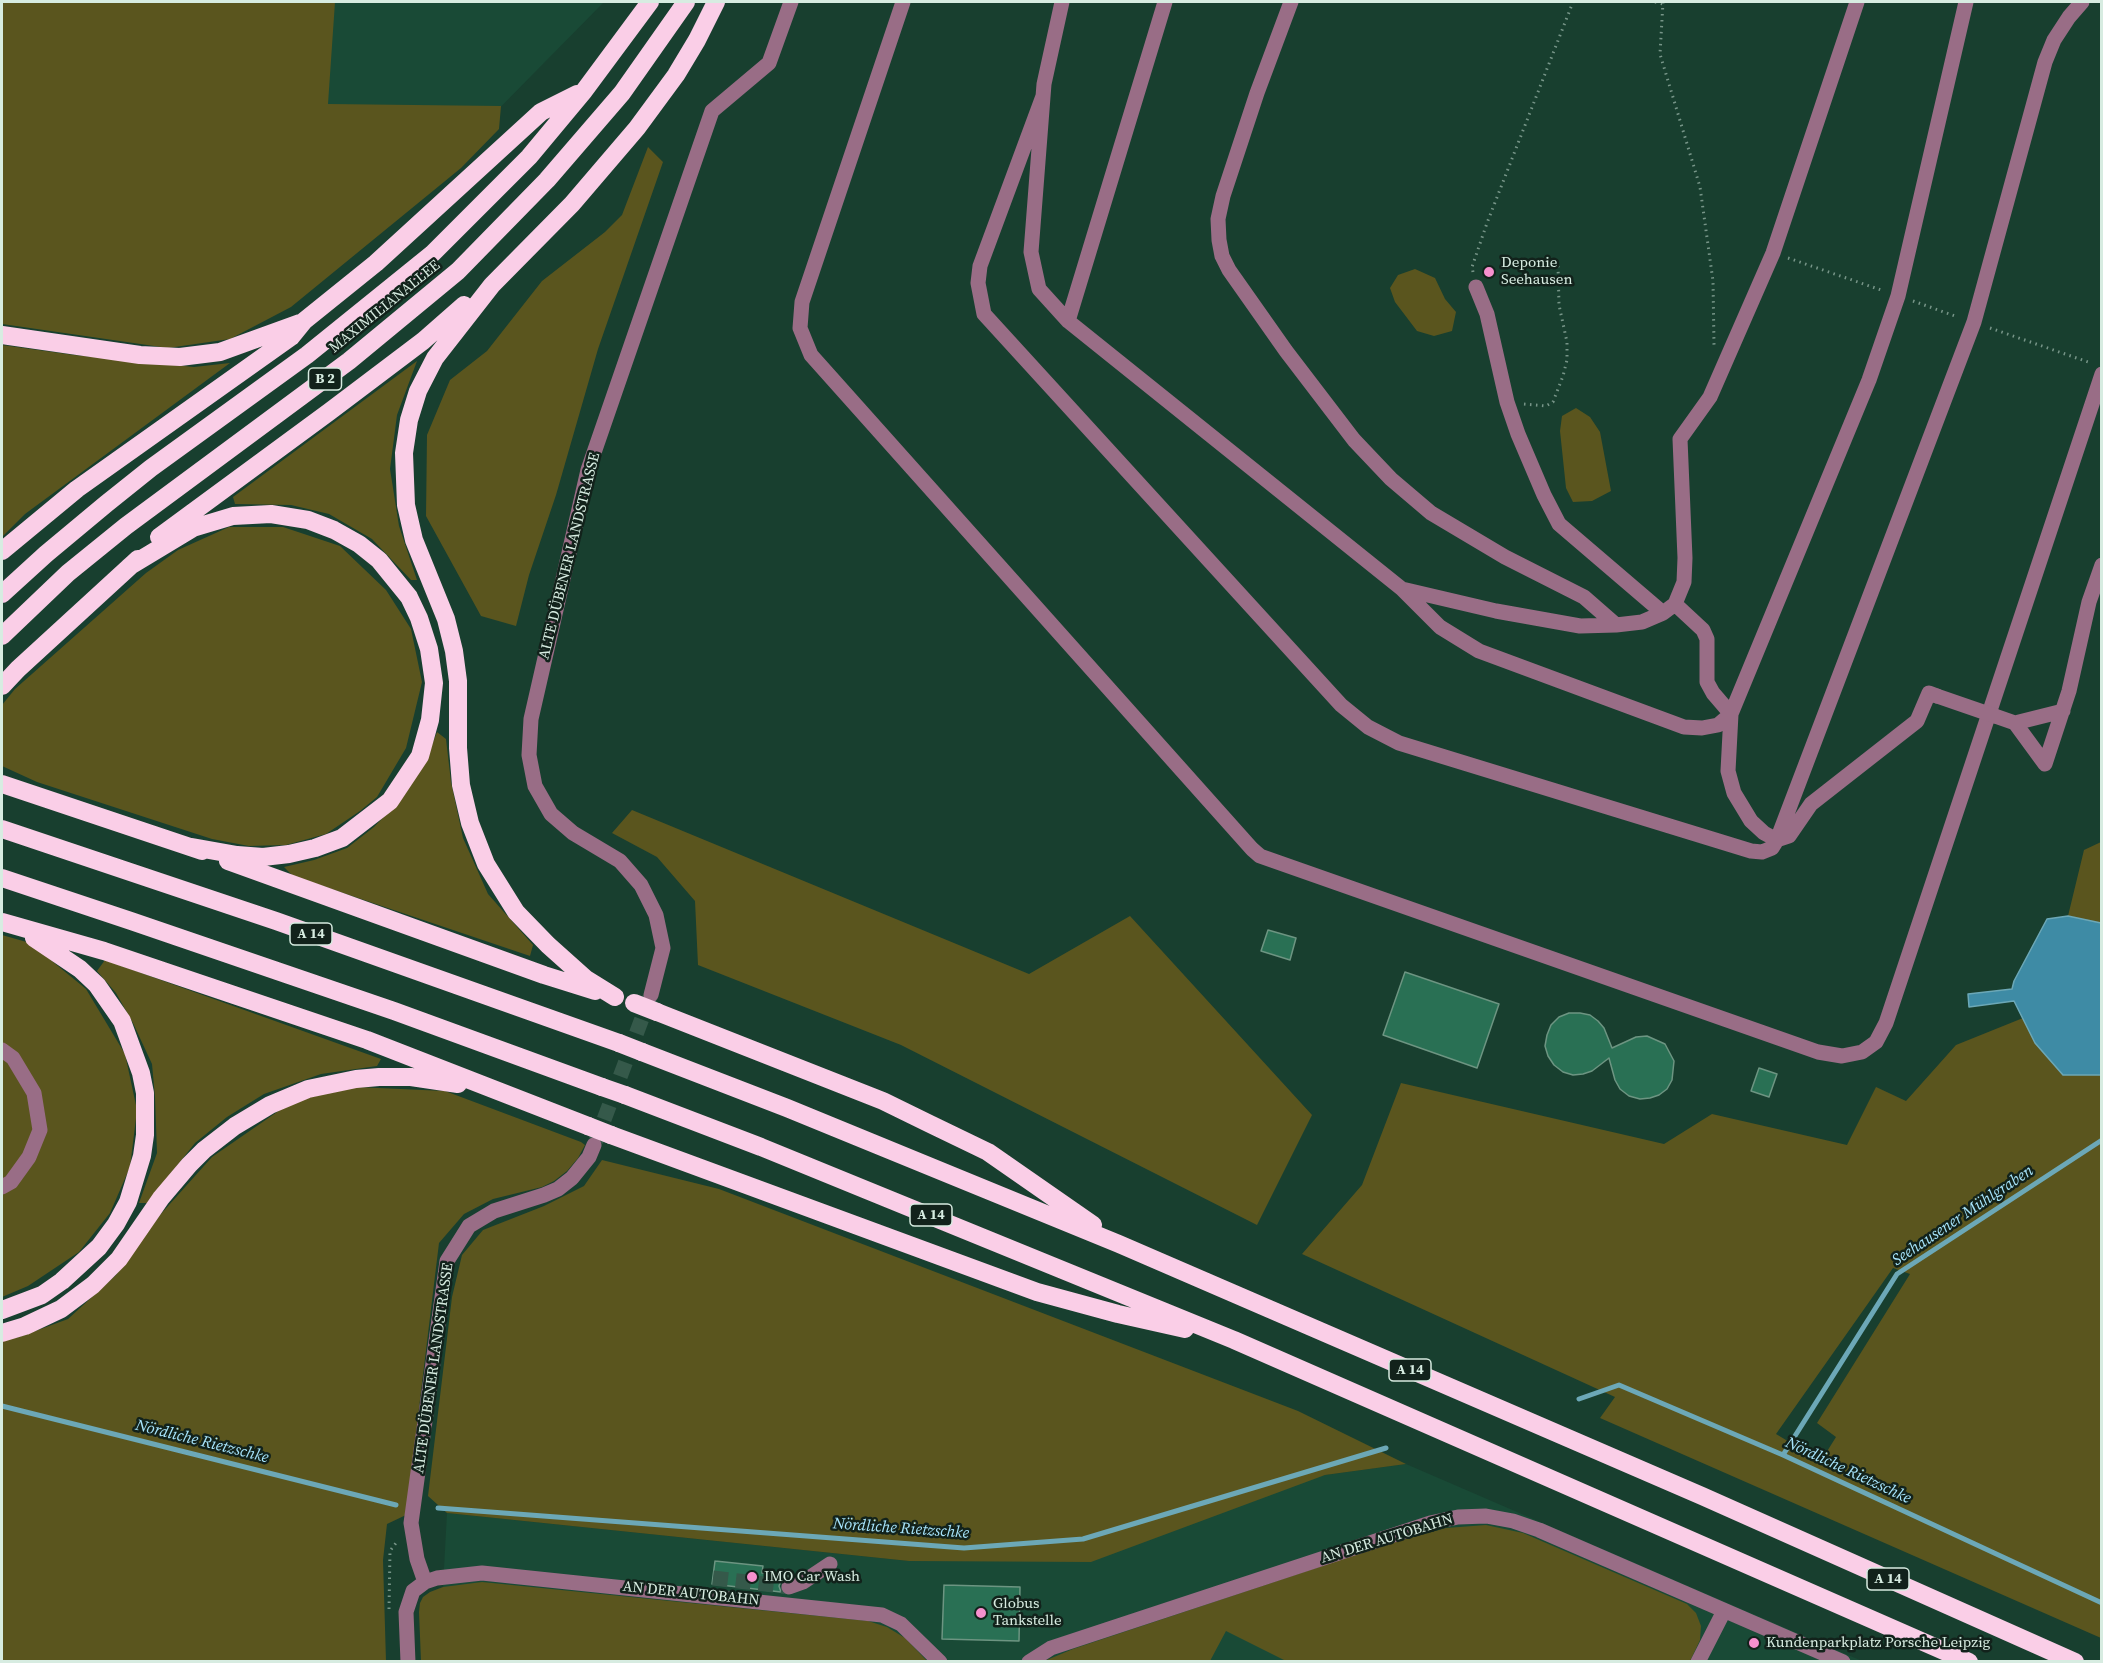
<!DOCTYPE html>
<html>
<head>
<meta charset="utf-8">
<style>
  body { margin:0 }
  #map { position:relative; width:2103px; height:1663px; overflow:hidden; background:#183f2f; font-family:"Source Serif 4",serif }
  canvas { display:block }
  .frame { position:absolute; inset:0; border:3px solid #d7ece1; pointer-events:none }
</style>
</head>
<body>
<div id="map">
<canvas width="2103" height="1663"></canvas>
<div class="frame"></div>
</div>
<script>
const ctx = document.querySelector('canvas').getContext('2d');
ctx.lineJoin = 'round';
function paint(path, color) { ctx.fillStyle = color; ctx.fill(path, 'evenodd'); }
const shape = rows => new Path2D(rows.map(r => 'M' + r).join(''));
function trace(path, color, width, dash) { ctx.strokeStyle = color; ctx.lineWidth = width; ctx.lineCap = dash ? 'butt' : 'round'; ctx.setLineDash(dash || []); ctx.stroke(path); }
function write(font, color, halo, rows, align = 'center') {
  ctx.font = font + ' "Source Serif 4",serif'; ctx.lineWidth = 5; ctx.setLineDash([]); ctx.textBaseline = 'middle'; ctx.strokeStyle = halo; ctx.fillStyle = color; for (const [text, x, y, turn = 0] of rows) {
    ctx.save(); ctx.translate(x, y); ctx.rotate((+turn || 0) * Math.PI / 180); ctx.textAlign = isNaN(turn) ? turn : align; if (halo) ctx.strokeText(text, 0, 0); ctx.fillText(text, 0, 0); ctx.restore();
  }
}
paint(shape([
  [2,2,604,2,470,138,2,138],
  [1406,1464,1862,1661,446,1662,443,1587,447,1513,909,1561,1325,1475]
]), '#194a36');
paint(shape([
  [2,2,335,2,328,104,501,106,499,129,461,168,291,307,230,339,168,348,2,324],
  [648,147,663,162,598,349,556,495,529,575,516,626,481,616,426,516,427,435,450,380,487,351,542,281,605,232,622,215],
  [1415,269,1435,278,1445,299,1456,312,1452,331,1434,336,1417,331,1395,302,1390,288,1398,275],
  [2,345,74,355,194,367,230,363,25,514,2,537],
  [417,361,397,415,390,469,399,526,417,580,411,580,372,539,329,514,291,505,235,504,233,497],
  [1576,408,1590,417,1600,432,1611,491,1592,501,1573,502,1566,488,1560,431,1562,416],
  [229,527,283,527,340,546,386,590,411,629,422,682,406,748,377,797,360,811,326,834,286,845,249,846,212,839,37,782,2,766,2,705,15,689,146,573,178,550],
  [437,732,446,739,451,782,463,838,488,894,533,945,530,956,293,876,284,867,314,860,347,848,374,827,403,797,425,763],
  [632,810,1029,974,1130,916,1312,1115,1257,1225,901,1045,698,965,695,901,657,857,612,833],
  [2101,842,2101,923,2068,916,2084,850],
  [2,935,30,943,86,989,125,1054,137,1110,130,1167,110,1213,79,1252,28,1286,2,1297],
  [105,960,381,1059,377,1066,321,1074,264,1094,227,1117,195,1143,147,1203,139,1203,157,1153,155,1097,152,1064,133,1023,116,993,97,971],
  [2023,1018,2035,1043,2063,1075,2101,1075,2101,1638,1600,1418,1615,1397,1302,1254,1362,1185,1401,1083,1664,1144,1712,1114,1847,1145,1876,1087,1906,1101,1956,1045],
  [1893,1268,1910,1274,1817,1423,1836,1437,1821,1461,1776,1434],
  [356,1087,445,1091,581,1142,585,1145,578,1158,567,1171,554,1181,542,1187,493,1199,464,1214,439,1243,406,1515,387,1524,383,1560,386,1661,2,1662,2,1340,19,1337,68,1319,116,1275,160,1215,212,1157,293,1101],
  [602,1160,719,1189,1298,1411,1406,1464,1325,1475,1091,1562,909,1561,447,1513,428,1496,452,1297,462,1255,483,1230,544,1206,584,1186],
  [1486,1525,1523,1533,1687,1604,1696,1613,1701,1626,1700,1640,1690,1661,1286,1661,1226,1631,1210,1661,1042,1662,1073,1649,1388,1544,1446,1528],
  [482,1582,868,1621,887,1627,905,1638,927,1661,421,1661,419,1612,420,1603,423,1597,430,1592,443,1587]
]), '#5a551e');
const water = shape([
  [2068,916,2101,923,2101,1075,2063,1075,2035,1043,2014,1001,1969,1007,1968,994,2012,989,2014,981,2047,919,2068,916]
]);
paint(water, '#3e8ba5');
trace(water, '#6ca8b7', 1.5);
trace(shape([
  [1579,1399,1619,1385,1783,1455,2102,1603],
  [2,1406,396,1505],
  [1783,1455,1897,1274,2102,1140],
  [438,1508,964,1548,1083,1539,1386,1448]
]), '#6ca8b7', 5);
const building = shape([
  [1268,930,1296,938,1290,960,1261,951,1268,930],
  [1405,972,1499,1004,1477,1068,1383,1035,1405,972],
  [1569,1013,1580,1013,1590,1015,1598,1021,1604,1028,1612,1048,1636,1037,1647,1036,1665,1044,1674,1061,1672,1080,1667,1089,1659,1095,1650,1098,1640,1099,1629,1096,1620,1089,1615,1080,1609,1058,1592,1071,1583,1074,1573,1075,1563,1072,1554,1065,1548,1056,1545,1046,1547,1035,1551,1025,1559,1017,1569,1013],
  [1759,1068,1777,1074,1769,1097,1751,1091,1759,1068],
  [715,1561,763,1566,762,1573,790,1576,781,1581,779,1586,781,1592,712,1584,715,1561],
  [944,1585,1020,1587,1019,1641,942,1639,944,1585]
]);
paint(building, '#297054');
trace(building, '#6d9582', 1.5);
trace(shape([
  [596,1141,650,997],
  [713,1578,789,1587]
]), '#35594a', 15, [15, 8]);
trace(shape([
  [1655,2,1663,4],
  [1663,2,1660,54,1700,187,1713,281,1714,345],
  [1788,258,1884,291],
  [1473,272,1472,267,1487,223,1573,2],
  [1913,301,1958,317],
  [1990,328,2091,363],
  [1524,404,1546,406,1553,402,1563,376,1567,360,1567,342,1559,305,1558,265],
  [389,1609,390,1551,396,1543]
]), '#779588', 3, [1.5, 4.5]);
trace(shape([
  [903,2,802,302,800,328,811,355,1252,849,1260,856,1818,1052,1842,1056,1862,1052,1876,1042,1886,1023,2102,374],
  [1062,2,1044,84,1031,252,1039,289,1068,321,1402,589,1496,611,1580,626,1616,625,1642,622,1663,613,1675,604,1684,582,1685,558,1680,439,1710,397,1773,253,1857,2],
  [1291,2,1257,93,1223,196,1218,219,1219,240,1222,256,1229,270,1286,351,1354,440,1391,479,1431,513,1505,557,1584,597,1616,625],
  [1043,96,980,266,978,283,984,314,1341,705,1368,727,1399,743,1751,851,1762,852,1772,848,1777,840,1974,322,2045,62,2054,40,2069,17,2082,2],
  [1476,287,1487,314,1507,402,1518,434,1544,495,1559,524,1663,613],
  [1068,321,1165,2],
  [1402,589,1440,627,1479,651,1684,727,1702,728,1718,725,1731,714,1869,380,1898,296,1966,2],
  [1675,604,1703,630,1707,639,1707,682,1713,693,1731,714,1728,771,1734,793,1751,821,1764,833,1777,840,1789,836,1811,804,1917,721,1929,693,1937,696],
  [1995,716,2015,723,2045,764,2069,691,2089,602,2102,565],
  [2015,723,2063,711],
  [651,995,663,948,656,915,641,885,620,861,573,833,551,814,535,786,529,755,531,719,588,470,712,111,769,63,791,2],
  [2,1050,13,1058,34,1093,40,1130,29,1157,11,1182,2,1187],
  [425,1582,417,1559,411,1523,447,1261,469,1226,494,1211,544,1195,558,1189,572,1178,589,1157,594,1145],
  [789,1587,803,1582,830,1564],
  [408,1662,406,1612,413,1591,425,1582,437,1578,482,1573,882,1615,901,1624,940,1662],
  [1029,1662,1051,1648,1430,1523,1458,1517,1486,1516,1513,1521,1539,1530,1843,1662],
  [1698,1662,1724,1611]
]), '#996d86', 15);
trace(shape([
  [2,335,140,355,180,357,220,352,300,323],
  [159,537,329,412,423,341,464,305],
  [2,551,77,489,291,337,304,321,376,263,541,112,577,94],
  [130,566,193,528,233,516,271,514,308,520,334,530,359,544,379,560,409,597,419,618,429,649,434,683,430,720,420,756,390,801,342,838,315,848,289,854,263,857,237,855,192,847],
  [2,594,46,554,106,504,151,468,307,355,432,254,529,157,584,91,650,2],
  [2,636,68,573,126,526,349,361,458,271,547,180,622,93,686,2],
  [2,686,18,669,138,559],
  [2,784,202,851],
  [2,829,276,921,619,1043],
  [228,861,544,975,595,991],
  [2,878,131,921,394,1011,602,1087],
  [2,922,104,951,367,1040,588,1126],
  [615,997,586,979,548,945,516,912,486,864,470,823,461,785,458,748,458,681,454,651,446,619,414,540,406,505,404,453,409,420,418,391,435,358,492,285,572,204,637,128,676,75,697,40,716,2],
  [657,1012,883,1101,930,1124,988,1152,1093,1225],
  [642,1052,787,1108,1119,1244,1702,1496,2075,1662],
  [625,1095,761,1147,1234,1340,1969,1662],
  [611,1135,1037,1292,1118,1314,1185,1329],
  [2,1310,42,1295,62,1281,99,1247,116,1224,128,1202,142,1156,145,1135,145,1093,141,1073,122,1021,97,985,80,969,34,938],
  [2,1333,25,1326,61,1309,93,1285,119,1259,161,1198,189,1165,204,1150,235,1126,270,1105,308,1089,356,1079,379,1077,411,1077,458,1084]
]), '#facee7', 18);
trace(shape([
  [1937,696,1995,716]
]), '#996d86', 15);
trace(shape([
  [634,1003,657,1012],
  [619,1043,642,1052],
  [602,1087,625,1095],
  [588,1126,611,1135]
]), '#facee7', 18);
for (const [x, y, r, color] of [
  [1489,272,6,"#f790ce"],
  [752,1577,6,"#f790ce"],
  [981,1613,6,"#f790ce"],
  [1754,1643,6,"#f790ce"]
]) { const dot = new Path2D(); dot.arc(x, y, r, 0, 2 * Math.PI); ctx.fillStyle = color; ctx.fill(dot); trace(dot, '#12221b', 2); }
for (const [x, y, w] of [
  [325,379,33],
  [311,934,42],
  [931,1215,42],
  [1410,1370,42],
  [1888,1579,42]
]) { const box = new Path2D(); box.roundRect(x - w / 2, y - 11, w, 22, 4.5); ctx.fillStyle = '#12221b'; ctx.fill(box); trace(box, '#d7ece1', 1.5); }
write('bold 14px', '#d7ece1', null, [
  ["B 2",325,379],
  ["A 14",311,934],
  ["A 14",931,1215],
  ["A 14",1410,1370],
  ["A 14",1888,1579]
]);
write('15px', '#d7ece1', '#12221b', [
  ["Deponie",1501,263],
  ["Seehausen",1501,280],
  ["IMO Car Wash",764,1577],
  ["Globus",993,1604],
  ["Tankstelle",993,1621],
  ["Kundenparkplatz Porsche Leipzig",1766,1643]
], 'left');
write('15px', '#d7ece1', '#12221b', [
  ["MAXIMILIANALLEE",385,307,-39],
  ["ALTE DÜBENER LANDSTRASSE",570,556,-76],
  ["ALTE DÜBENER LANDSTRASSE",434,1368,-82],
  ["AN DER AUTOBAHN",1387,1539,-17],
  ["AN DER AUTOBAHN",691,1594,6]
]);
write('italic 16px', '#a7e4fb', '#12221b', [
  ["Seehausener Mühlgraben",1963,1216,-34],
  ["Nördliche Rietzschke",202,1442,14],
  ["Nördliche Rietzschke",1848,1471,25],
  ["Nördliche Rietzschke",901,1529,4]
]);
</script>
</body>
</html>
